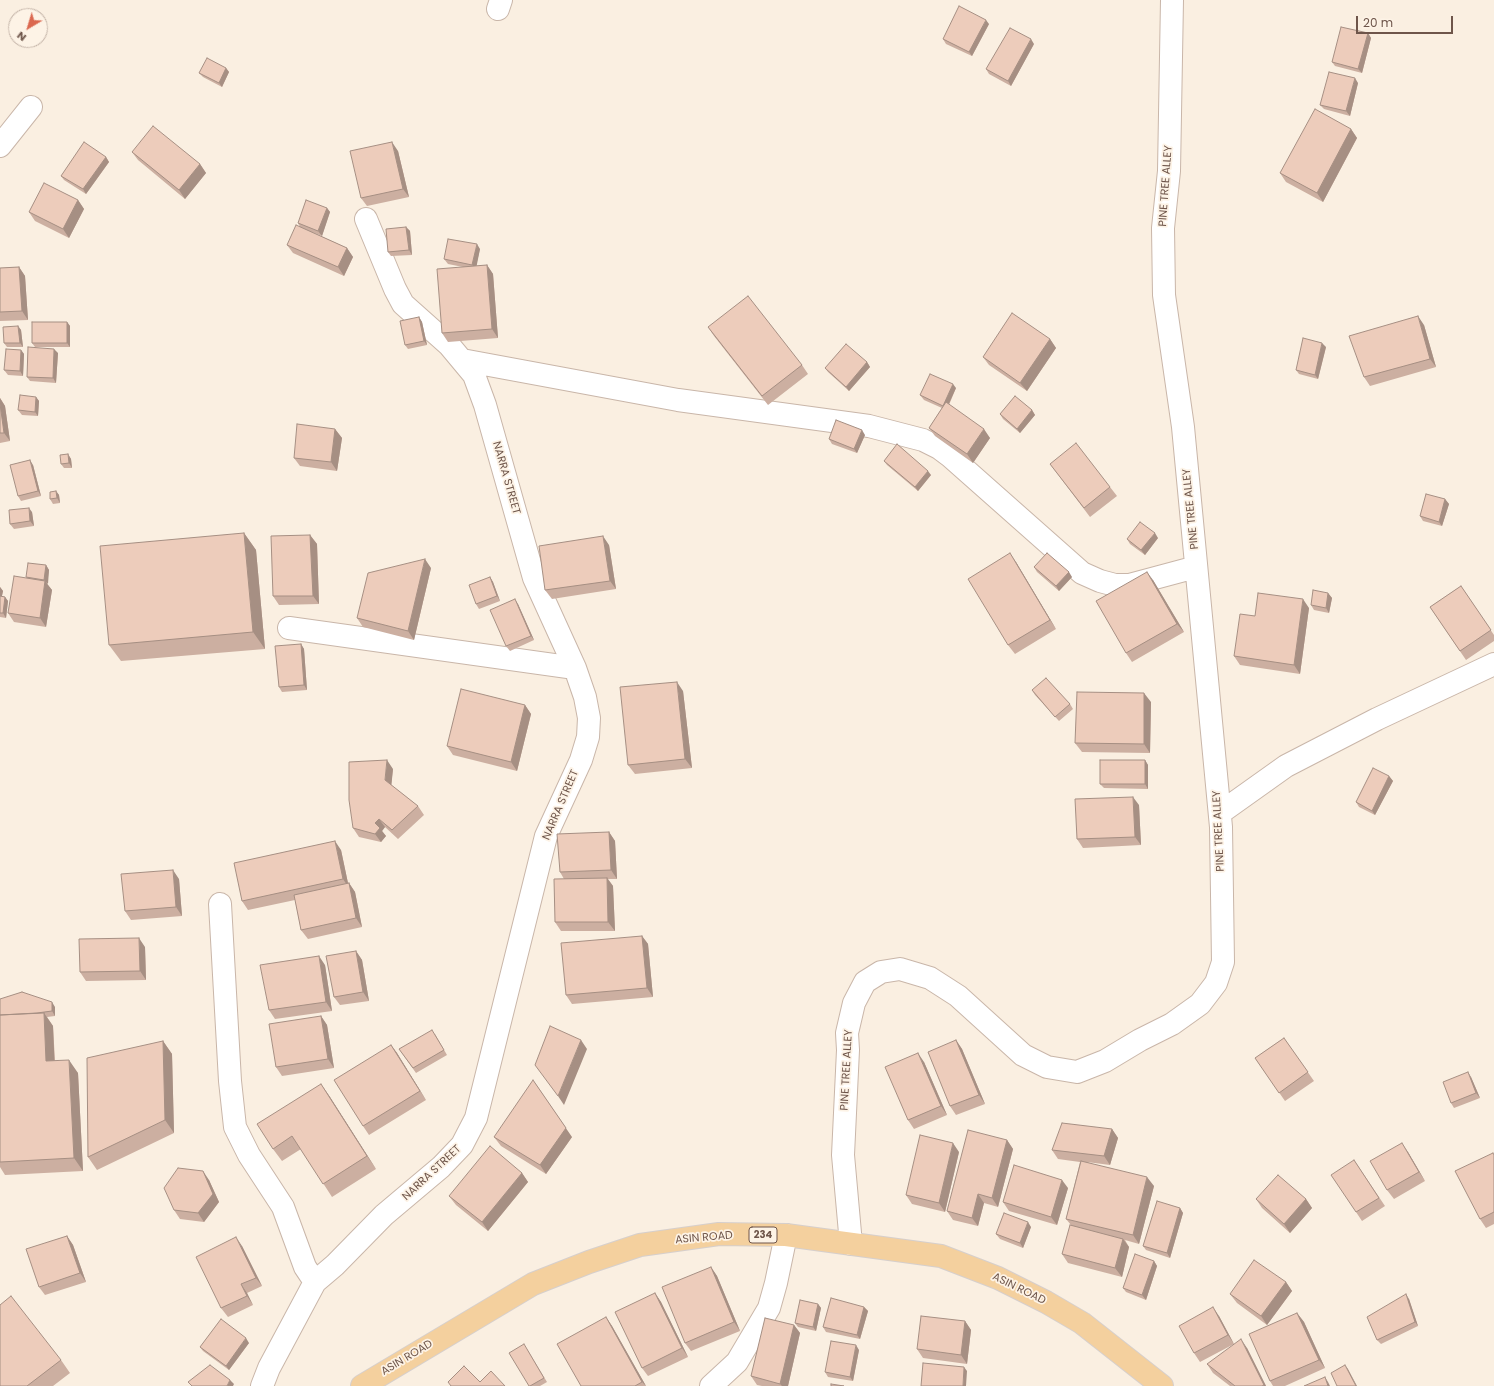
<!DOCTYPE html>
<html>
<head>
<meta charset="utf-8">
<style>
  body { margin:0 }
  #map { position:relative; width:1494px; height:1386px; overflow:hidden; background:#faefe1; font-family:Poppins,sans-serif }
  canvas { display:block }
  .north { position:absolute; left:8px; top:8px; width:40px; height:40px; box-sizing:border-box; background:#fdf3e6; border:1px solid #c4b4a8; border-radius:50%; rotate:218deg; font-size:11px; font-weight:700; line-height:16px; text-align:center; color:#6e554a }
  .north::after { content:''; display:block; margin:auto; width:14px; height:18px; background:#db684f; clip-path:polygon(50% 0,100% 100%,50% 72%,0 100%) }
  .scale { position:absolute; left:1356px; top:16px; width:97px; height:18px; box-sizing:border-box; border:2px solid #6e554a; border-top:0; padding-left:5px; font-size:12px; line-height:14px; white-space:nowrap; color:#6e554a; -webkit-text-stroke:3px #fdf3e6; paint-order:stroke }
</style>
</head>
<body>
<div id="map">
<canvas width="1494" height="1386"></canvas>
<div class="north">N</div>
<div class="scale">20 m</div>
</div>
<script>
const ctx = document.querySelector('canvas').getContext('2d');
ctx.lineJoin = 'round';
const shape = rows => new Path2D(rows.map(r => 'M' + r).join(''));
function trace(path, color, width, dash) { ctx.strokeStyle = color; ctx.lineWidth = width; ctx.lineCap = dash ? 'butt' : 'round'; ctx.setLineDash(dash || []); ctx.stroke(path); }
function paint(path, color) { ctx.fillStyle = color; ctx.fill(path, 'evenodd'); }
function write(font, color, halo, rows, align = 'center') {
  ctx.font = font + ' Poppins,sans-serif'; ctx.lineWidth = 3.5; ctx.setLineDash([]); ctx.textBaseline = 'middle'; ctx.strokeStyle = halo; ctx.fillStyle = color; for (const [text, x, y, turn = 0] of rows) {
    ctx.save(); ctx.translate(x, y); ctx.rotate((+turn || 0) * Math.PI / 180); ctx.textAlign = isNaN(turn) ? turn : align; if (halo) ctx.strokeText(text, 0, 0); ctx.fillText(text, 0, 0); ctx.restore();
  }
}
const minor = shape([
  [498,9,501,0],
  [0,146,31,107],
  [462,360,678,400,869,426,923,440,939,448,951,457,1082,573,1100,581,1115,585,1129,585,1196,567],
  [289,628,575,668],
  [1220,813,1286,766,1377,719,1494,664],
  [220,904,230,1081,235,1127,249,1155,283,1207,305,1267,315,1282],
  [851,1244,843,1155,848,1050,847,1033,854,1003,865,982,881,972,900,969,930,978,958,996,1023,1055,1047,1067,1077,1072,1105,1061,1140,1040,1172,1024,1200,1004,1216,983,1223,962,1221,827,1183,427,1164,295,1163,228,1169,171,1172,0],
  [262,1386,269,1368,315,1282,335,1265,384,1215,441,1167,462,1145,476,1118,546,836,581,760,588,737,589,718,585,697,575,668,534,578,485,405,474,375,449,345,403,304,395,289,366,219],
  [711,1386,737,1362,769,1308,776,1283,786,1235]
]);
const primary = shape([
  [362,1386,533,1284,589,1262,640,1245,719,1234,786,1235,941,1256,998,1278,1046,1302,1082,1323,1162,1386]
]);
trace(minor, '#c9b6a9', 24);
trace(primary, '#d6cfcc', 24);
trace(minor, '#fff', 22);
trace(primary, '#f4d09e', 22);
paint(shape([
  [989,24,972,56,946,44,943,39],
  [1368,33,1371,38,1362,73,1335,66,1332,62],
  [1034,44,1011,86,989,74,986,69],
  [226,68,229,72,222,87,203,77,199,73],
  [1358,83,1350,116,1324,109,1320,105],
  [1351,129,1357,138,1323,202,1286,182,1280,173],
  [398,151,409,197,367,206,361,198],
  [132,152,200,164,206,173,185,199,138,160],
  [106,157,109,162,86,194,64,180,61,176],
  [78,200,84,209,69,238,35,221,29,212],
  [327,208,330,212,322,236,312,232,347,248,353,257,344,276,293,253,287,245,300,227,298,223],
  [406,227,410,231,412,255,391,256,388,252],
  [480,249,476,266,487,265,493,274,498,338,448,342,442,333,463,267,448,264,444,259],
  [19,267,25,276,28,320,0,321,0,268],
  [419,317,422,322,427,345,408,349,405,345],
  [67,322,70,326,70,347,35,347,32,343],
  [1424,325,1436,367,1370,386,1364,377],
  [18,326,21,330,23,347,7,347,4,343],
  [708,327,802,365,808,374,768,405,714,336],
  [1050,339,1056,348,1027,391,989,365,983,357],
  [1326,347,1318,379,1299,374,1296,370],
  [21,350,24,354,23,376,8,375,4,370],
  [58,353,56,383,30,381,27,377],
  [867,362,870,367,849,391,828,372,825,368],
  [956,388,949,405,990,438,973,463,935,436,929,428,942,408,924,400,920,395],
  [36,397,39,401,38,416,22,415,18,410],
  [0,398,5,406,10,441,0,443],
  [1032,410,1035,415,1020,433,1003,419,1000,414],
  [335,429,342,438,337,471,300,466,294,458],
  [865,435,857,453,832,444,829,439],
  [68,454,71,459,72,468,64,468,61,464],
  [884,461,931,475,918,491,887,465],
  [1050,464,1110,487,1117,496,1090,517],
  [33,465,41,496,21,501,18,496],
  [56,491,59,495,60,503,53,504,50,499],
  [1445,499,1449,504,1442,526,1423,521,1420,516],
  [32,512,34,526,14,529,10,524],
  [244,533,256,550,265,649,121,661,109,645],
  [310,535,317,544,319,604,279,605,273,596],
  [1158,538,1145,555,1130,544,1127,539],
  [609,545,616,589,552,599,545,590],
  [1016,562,1056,629,1015,654,1008,645],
  [46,565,49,570,47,584,52,590,46,627,14,622,8,613,27,578,26,577],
  [1034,567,1072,577,1059,591,1037,572],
  [431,568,414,640,363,627,357,618],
  [490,577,493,582,500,601,479,609,476,604],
  [1153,580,1184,632,1132,662,1126,653],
  [1461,586,1494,635,1494,641,1466,660,1430,607],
  [0,587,3,591,2,596,5,597,8,601,6,618,0,617],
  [1328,593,1332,598,1329,613,1314,610,1311,605],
  [518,604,534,640,510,651,506,646],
  [1309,608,1300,674,1240,665,1234,656,1255,616],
  [301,644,304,649,307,690,282,692,279,687],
  [1032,690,1070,704,1073,709,1059,721,1035,695],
  [683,691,692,768,635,774,628,765],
  [1151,702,1150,753,1082,752,1075,743],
  [525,705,531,714,517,771,453,755,447,746],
  [1145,760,1148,765,1148,789,1104,788,1100,784],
  [393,769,391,785,418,806,424,815,398,839,385,827,382,831,386,836,381,842,359,837,353,828],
  [1389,776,1393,781,1375,815,1359,807,1356,802],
  [1139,805,1141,845,1083,848,1077,839],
  [609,832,615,841,617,879,608,879,613,886,615,931,561,931,555,922,564,879,560,872],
  [341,850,348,883,349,883,355,892,362,927,308,939,301,930,295,900,248,910,242,901],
  [179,879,182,916,131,920,125,911],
  [642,936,648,944,653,997,572,1004,566,995],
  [145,947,146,980,86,981,80,972],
  [356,951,362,960,369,1001,340,1005,334,997],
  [325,965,332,1011,275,1019,269,1010],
  [0,999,55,1007,55,1016,47,1017,53,1026,55,1061,78,1073,83,1171,5,1175,0,1167],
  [321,1016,327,1025,334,1068,282,1076,276,1067],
  [435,1034,447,1055,416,1073,399,1049],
  [1284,1038,1314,1081,1285,1101,1255,1058],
  [956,1040,962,1049,985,1104,956,1115,950,1106],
  [163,1041,172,1054,174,1133,97,1170,88,1157],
  [391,1045,397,1053,426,1100,369,1135,363,1126],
  [924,1062,947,1115,914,1129,908,1120],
  [1471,1077,1480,1098,1454,1108,1451,1103],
  [321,1084,330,1097,376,1169,332,1197,301,1149,282,1161,273,1149],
  [1112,1129,1118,1138,1110,1165,1087,1162,1154,1186,1139,1244,1125,1240,1129,1247,1122,1277,1068,1263,1062,1254,1071,1225,1066,1219,1080,1162,1058,1159,1052,1150],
  [494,1137,572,1137,546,1174,501,1146],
  [1007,1140,1013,1149,998,1207,984,1203,978,1226,953,1220,947,1211],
  [959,1152,945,1212,912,1204,906,1195],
  [1408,1152,1425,1181,1394,1199,1387,1190],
  [1494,1154,1494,1224,1486,1228,1480,1219],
  [1354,1160,1385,1206,1362,1221,1356,1212],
  [522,1173,528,1182,488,1231,456,1205,449,1196],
  [209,1180,219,1202,204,1222,180,1219,174,1210],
  [1068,1188,1057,1225,1009,1211,1003,1202],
  [1256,1199,1306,1199,1312,1208,1290,1233,1262,1208],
  [1180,1208,1183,1213,1170,1258,1146,1250,1143,1246],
  [1031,1227,1023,1248,1000,1239,996,1234],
  [67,1236,73,1245,86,1282,45,1295,39,1287],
  [242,1246,262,1286,247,1293,253,1305,228,1317,221,1308],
  [1154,1261,1157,1266,1146,1300,1126,1292,1123,1288],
  [711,1267,717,1276,740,1331,691,1351,685,1343],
  [1286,1282,1292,1291,1267,1325,1237,1303,1230,1294],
  [655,1293,661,1302,688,1357,648,1376,642,1368],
  [1409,1299,1418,1326,1381,1344,1377,1340],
  [818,1304,821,1308,816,1331,798,1327,795,1323],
  [864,1307,868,1311,860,1339,826,1332,823,1327],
  [1297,1313,1304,1322,1325,1368,1285,1386,1273,1386,1270,1381],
  [1219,1316,1234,1344,1200,1362,1194,1353],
  [606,1317,612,1326,646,1386,581,1386],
  [965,1321,971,1330,967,1364,923,1358,917,1349],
  [794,1325,800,1333,788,1386,762,1386,757,1385,751,1376],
  [249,1343,229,1370,203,1351,200,1347],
  [1247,1348,1266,1386,1230,1386,1213,1373,1207,1364],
  [527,1349,547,1382,540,1386,529,1386],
  [859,1350,853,1381,828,1377,825,1372],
  [61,1360,70,1373,53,1386,0,1386]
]), '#ccafa1');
paint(shape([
  [986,20,989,24,972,56,969,52],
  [1368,33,1371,38,1362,73,1358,69],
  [1031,39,1034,44,1011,86,1008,81],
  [226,68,229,72,222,87,219,83],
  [1355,78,1358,83,1350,116,1346,111],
  [1351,129,1357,138,1323,202,1317,193],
  [392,142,398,151,409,197,403,189],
  [106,157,109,162,86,194,83,189],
  [200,164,206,173,185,199,179,190],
  [78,200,84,209,69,238,63,229],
  [327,208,330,212,322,236,318,231],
  [406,227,410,231,412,255,409,250],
  [477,244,480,249,476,269,472,265],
  [347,248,353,257,344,276,338,267],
  [487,265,493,274,498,338,492,329],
  [19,267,25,276,28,320,22,311],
  [1418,316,1424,325,1436,367,1430,359],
  [419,317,422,322,427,345,424,341],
  [67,322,70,326,70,347,67,343],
  [18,326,21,330,23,347,20,343],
  [1050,339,1056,348,1027,391,1020,383],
  [1322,343,1326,347,1318,379,1315,375],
  [54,349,58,353,56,383,53,378],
  [21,350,24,354,23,376,20,371],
  [867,362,870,367,849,391,846,387],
  [953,384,956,388,946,410,943,406],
  [36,397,39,401,38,416,35,412],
  [0,398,5,406,10,441,4,433,0,404],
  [1032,410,1035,415,1020,433,1017,429],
  [335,429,342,438,337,471,331,462],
  [984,429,990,438,973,463,967,454],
  [862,430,865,435,857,453,854,449],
  [68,454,71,459,72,468,69,463],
  [30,460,33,465,41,496,38,491],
  [928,471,931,475,918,491,915,487],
  [56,491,59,495,60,503,57,498],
  [1445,499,1449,504,1442,526,1439,522],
  [29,508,32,512,34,526,30,521],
  [244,533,256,550,265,649,253,632],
  [1155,533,1158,538,1145,555,1141,550],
  [310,535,317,544,319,604,313,596],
  [603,536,609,545,616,589,610,581],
  [1010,553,1016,562,1056,629,1050,620],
  [425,559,431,568,414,640,408,631],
  [46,565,49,570,48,584,44,580],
  [1069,572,1072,577,1059,591,1056,586],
  [1147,572,1153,580,1184,632,1177,624],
  [490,577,493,582,500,601,497,596],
  [45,581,52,590,46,627,40,618],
  [0,587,3,591,1,600,0,598],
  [1328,593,1332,598,1329,613,1326,608],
  [5,597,8,601,6,618,3,613],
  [515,599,518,604,534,640,531,636],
  [1303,599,1309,608,1300,674,1294,665],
  [301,644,304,649,307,690,304,685],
  [677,682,683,691,692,768,685,759],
  [1144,693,1151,702,1150,753,1144,744],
  [525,705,531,714,517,771,511,762],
  [387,760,393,769,391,789,385,780],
  [1145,760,1148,765,1148,789,1145,784],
  [1389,776,1393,781,1375,815,1372,811],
  [1133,797,1139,805,1141,845,1135,837],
  [379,819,385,827,382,831,386,836,381,842,375,834,375,823],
  [609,832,615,841,617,879,611,870],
  [335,841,341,850,349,888,343,879],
  [173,870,179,879,182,916,176,907],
  [607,878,613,886,615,931,608,922],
  [349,883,355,892,362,927,356,918],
  [642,936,648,944,653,997,647,988],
  [139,938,145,947,146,980,140,971],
  [356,951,362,960,369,1001,363,992],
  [319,956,325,965,332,1011,326,1002],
  [52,1002,55,1007,55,1016,52,1011],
  [44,1013,53,1026,55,1074,46,1061],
  [321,1016,327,1025,334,1068,328,1059],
  [581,1040,587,1049,564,1105,558,1096],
  [956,1040,962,1049,985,1104,979,1095],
  [163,1041,172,1054,174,1133,165,1120],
  [391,1045,397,1053,426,1100,420,1091],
  [918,1053,924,1062,947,1115,941,1106],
  [69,1060,78,1073,83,1171,74,1158],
  [1468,1072,1471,1077,1480,1098,1476,1093],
  [533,1080,572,1137,546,1174,540,1165],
  [321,1084,330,1097,376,1169,367,1156],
  [1112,1129,1118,1138,1110,1165,1104,1156],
  [1007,1140,1013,1149,998,1207,992,1198],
  [953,1143,959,1152,945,1212,939,1203],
  [1402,1143,1408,1152,1425,1181,1419,1172],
  [203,1171,209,1180,219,1202,204,1222,198,1213],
  [522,1173,528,1182,488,1231,482,1222],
  [1147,1177,1154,1186,1139,1244,1133,1235],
  [1062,1180,1068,1188,1057,1225,1051,1217],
  [978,1194,984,1203,978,1226,972,1218],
  [1306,1199,1312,1208,1290,1233,1284,1224],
  [1180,1208,1183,1213,1170,1258,1167,1253],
  [1028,1222,1031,1227,1023,1248,1020,1243],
  [67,1236,73,1245,86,1282,80,1273],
  [236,1237,242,1246,262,1286,256,1278],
  [1123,1239,1129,1247,1122,1277,1115,1268],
  [1154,1261,1157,1266,1146,1300,1142,1295],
  [711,1267,717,1276,740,1331,734,1322],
  [1286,1282,1292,1291,1267,1325,1261,1316],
  [241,1284,247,1293,253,1305,247,1296],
  [655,1293,661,1302,688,1357,682,1348],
  [1406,1294,1409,1299,1418,1326,1415,1322],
  [818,1304,821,1308,816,1331,813,1327],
  [864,1307,868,1311,860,1339,857,1335],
  [1213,1307,1219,1316,1234,1344,1228,1335],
  [1297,1313,1304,1322,1325,1368,1319,1360],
  [606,1317,612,1326,646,1386,642,1382],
  [965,1321,971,1330,967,1364,961,1355],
  [794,1325,800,1333,788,1386,782,1386,780,1384],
  [246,1338,249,1343,229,1370,226,1366],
  [1241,1339,1247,1348,1266,1386,1264,1386],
  [856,1345,859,1350,853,1381,850,1377],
  [1345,1365,1348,1369,1357,1386,1356,1386],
  [964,1367,967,1371,966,1386,963,1386],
  [1325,1377,1328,1382,1330,1386,1328,1386],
  [230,1380,234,1384,233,1386,227,1386]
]), '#a68f83');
const building = shape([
  [959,6,986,20,969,52,943,39,959,6],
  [1341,27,1368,33,1358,69,1332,62,1341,27],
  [1010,28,1031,39,1008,81,986,69,1010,28],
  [207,58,226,68,219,83,199,73,207,58],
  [1329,72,1355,78,1346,111,1320,105,1329,72],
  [1315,109,1351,129,1317,193,1280,173,1315,109],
  [153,126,200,164,179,190,132,152,153,126],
  [84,142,106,157,83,189,61,176,84,142],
  [392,142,403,189,361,198,350,151,392,142],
  [44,183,78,200,63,229,29,212,44,183],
  [306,200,327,208,318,231,298,223,306,200],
  [296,225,347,248,338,267,287,245,296,225],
  [406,227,409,250,388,252,386,229,406,227],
  [448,239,477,244,472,265,444,259,448,239],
  [487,265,492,329,442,333,437,269,487,265],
  [19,267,22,311,0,312,0,268,19,267],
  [748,296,802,365,762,396,708,327,748,296],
  [1012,313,1050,339,1020,383,983,357,1012,313],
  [1418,316,1430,359,1364,377,1349,336,1418,316],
  [419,317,424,341,405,345,400,321,419,317],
  [32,322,67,322,67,343,32,343,32,322],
  [18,326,20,343,4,343,3,327,18,326],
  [1303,338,1322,343,1315,375,1296,370,1303,338],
  [846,344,867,362,846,387,825,368,846,344],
  [28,347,54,349,53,378,27,377,28,347],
  [6,349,21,350,20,371,4,370,6,349],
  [930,374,953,384,943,406,920,395,930,374],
  [20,395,36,397,35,412,18,410,20,395],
  [1015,396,1032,410,1017,429,1000,414,1015,396],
  [946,402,984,429,967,454,929,428,946,402],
  [0,404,4,433,0,433,0,404],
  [836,420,862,430,854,449,829,439,836,420],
  [297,424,335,429,331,462,294,458,297,424],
  [1076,443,1110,487,1084,508,1050,464,1076,443],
  [897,444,928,471,915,487,884,461,897,444],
  [68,454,69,463,61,464,60,455,68,454],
  [30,460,38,491,18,496,10,465,30,460],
  [56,491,57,498,50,499,50,492,56,491],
  [1426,494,1445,499,1439,522,1420,516,1426,494],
  [29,508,30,521,10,524,9,510,29,508],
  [1140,522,1155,533,1141,550,1127,539,1140,522],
  [244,533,253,632,109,645,100,546,244,533],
  [310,535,313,596,273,596,271,536,310,535],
  [603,536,610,581,545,590,539,546,603,536],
  [1010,553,1050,620,1008,645,968,579,1010,553],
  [1047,553,1069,572,1056,586,1034,567,1047,553],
  [425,559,408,631,357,618,368,573,425,559],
  [28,563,46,565,44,580,26,577,28,563],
  [1147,572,1177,624,1126,653,1096,601,1147,572],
  [14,576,45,581,40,618,8,613,14,576],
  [490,577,497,596,476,604,469,585,490,577],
  [1461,586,1491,630,1460,651,1430,607,1461,586],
  [1313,590,1328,593,1326,608,1311,605,1313,590],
  [1258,593,1303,599,1294,665,1234,656,1240,614,1255,616,1258,593],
  [0,596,5,597,3,613,0,613,0,596],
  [515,599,531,636,506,646,490,610,515,599],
  [301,644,304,685,279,687,275,646,301,644],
  [1046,678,1070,704,1055,717,1032,690,1046,678],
  [677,682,685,759,628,765,620,687,677,682],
  [461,689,525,705,511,762,447,746,461,689],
  [1077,692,1144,693,1144,744,1075,743,1077,692],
  [387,760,385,780,418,806,392,830,379,819,375,823,380,828,375,834,353,828,349,800,349,762,387,760],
  [1100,760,1145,760,1145,784,1100,784,1100,760],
  [1373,768,1389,776,1372,811,1356,802,1373,768],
  [1133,797,1135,837,1077,839,1075,799,1133,797],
  [609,832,611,870,560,872,557,834,609,832],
  [335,841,343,879,242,901,234,863,335,841],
  [173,870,176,907,125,911,121,874,173,870],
  [607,878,608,922,555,922,554,879,607,878],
  [349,883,356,918,301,930,294,895,349,883],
  [642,936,647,988,566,995,561,943,642,936],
  [139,938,140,971,80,972,79,939,139,938],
  [356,951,363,992,334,997,326,956,356,951],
  [319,956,326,1002,269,1010,260,965,319,956],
  [22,992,52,1002,52,1011,37,1013,0,1015,0,999,22,992],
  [44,1013,46,1061,69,1060,74,1158,0,1162,0,1015,44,1013],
  [321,1016,328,1059,276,1067,269,1024,321,1016],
  [550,1026,581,1040,558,1096,535,1065,550,1026],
  [432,1030,444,1050,413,1068,399,1049,432,1030],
  [1284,1038,1308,1072,1279,1093,1255,1058,1284,1038],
  [956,1040,979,1095,950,1106,928,1052,956,1040],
  [163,1041,165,1120,88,1157,87,1058,163,1041],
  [391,1045,420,1091,363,1126,334,1080,391,1045],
  [918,1053,941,1106,908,1120,885,1067,918,1053],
  [1468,1072,1476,1093,1451,1103,1443,1082,1468,1072],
  [533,1080,566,1128,540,1165,494,1137,533,1080],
  [321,1084,367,1156,323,1184,292,1136,273,1149,257,1124,321,1084],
  [1062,1123,1112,1129,1104,1156,1052,1150,1062,1123],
  [968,1130,1007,1140,992,1198,978,1194,972,1218,947,1211,968,1130],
  [920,1135,953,1143,939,1203,906,1195,920,1135],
  [1402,1143,1419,1172,1387,1190,1370,1161,1402,1143],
  [490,1146,522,1173,482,1222,449,1196,490,1146],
  [1493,1153,1494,1155,1494,1212,1480,1219,1455,1171,1493,1153],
  [1354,1160,1379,1198,1356,1212,1331,1175,1354,1160],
  [1081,1161,1147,1177,1133,1235,1066,1219,1081,1161],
  [1014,1165,1062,1180,1051,1217,1003,1202,1014,1165],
  [178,1168,203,1171,213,1194,198,1213,174,1210,164,1188,178,1168],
  [1278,1175,1306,1199,1284,1224,1256,1199,1278,1175],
  [1157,1201,1180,1208,1167,1253,1143,1246,1157,1201],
  [1004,1213,1028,1222,1020,1243,996,1234,1004,1213],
  [1070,1225,1123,1239,1115,1268,1062,1254,1070,1225],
  [67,1236,80,1273,39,1287,26,1249,67,1236],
  [236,1237,256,1278,241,1284,247,1296,221,1308,196,1257,236,1237],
  [1135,1254,1154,1261,1142,1295,1123,1288,1135,1254],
  [1254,1260,1286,1282,1261,1316,1230,1294,1254,1260],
  [711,1267,734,1322,685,1343,662,1287,711,1267],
  [655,1293,682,1348,642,1368,615,1312,655,1293],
  [1406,1294,1415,1322,1377,1340,1367,1317,1406,1294],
  [11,1296,61,1360,27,1386,0,1386,0,1305,11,1296],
  [831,1298,864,1307,857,1335,823,1327,831,1298],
  [800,1300,818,1304,813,1327,795,1323,800,1300],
  [1213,1307,1228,1335,1194,1353,1179,1326,1213,1307],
  [1297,1313,1319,1360,1270,1381,1249,1334,1297,1313],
  [921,1316,965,1321,961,1355,917,1349,921,1316],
  [606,1317,642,1382,635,1386,581,1386,557,1344,606,1317],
  [765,1318,794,1325,780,1384,751,1376,765,1318],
  [221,1319,246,1338,226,1366,200,1347,221,1319],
  [1241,1339,1264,1385,1262,1386,1235,1386,1207,1364,1241,1339],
  [831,1341,856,1345,850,1377,825,1372,831,1341],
  [524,1344,544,1378,530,1386,529,1386,509,1353,524,1344],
  [923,1363,964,1367,963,1386,921,1386,923,1363],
  [210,1365,230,1380,227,1386,192,1386,188,1382,210,1365],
  [1345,1365,1356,1386,1337,1386,1331,1373,1345,1365],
  [464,1366,480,1382,491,1371,505,1386,451,1386,448,1382,464,1366],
  [1325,1377,1328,1386,1304,1386,1325,1377],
  [831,1384,844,1386,831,1386,831,1384]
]);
paint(building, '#edccbb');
trace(building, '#a68f83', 1);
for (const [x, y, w] of [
  [763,1235,28]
]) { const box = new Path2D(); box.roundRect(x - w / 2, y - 8, w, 16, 3); ctx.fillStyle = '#fdf3e6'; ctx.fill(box); trace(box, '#6e554a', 1); }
write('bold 10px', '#6e554a', null, [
  ["234",763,1235]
]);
write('11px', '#6e554a', '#fdf3e6', [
  ["PINE TREE ALLEY",1166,186,-86],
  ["NARRA STREET",506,478,74],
  ["PINE TREE ALLEY",1191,509,-96],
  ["NARRA STREET",561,805,-67],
  ["PINE TREE ALLEY",1219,831,-93],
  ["PINE TREE ALLEY",847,1070,-87],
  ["NARRA STREET",432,1173,-43],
  ["ASIN ROAD",704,1238,-5],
  ["ASIN ROAD",1019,1289,26],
  ["ASIN ROAD",407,1358,-31]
]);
</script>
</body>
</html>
